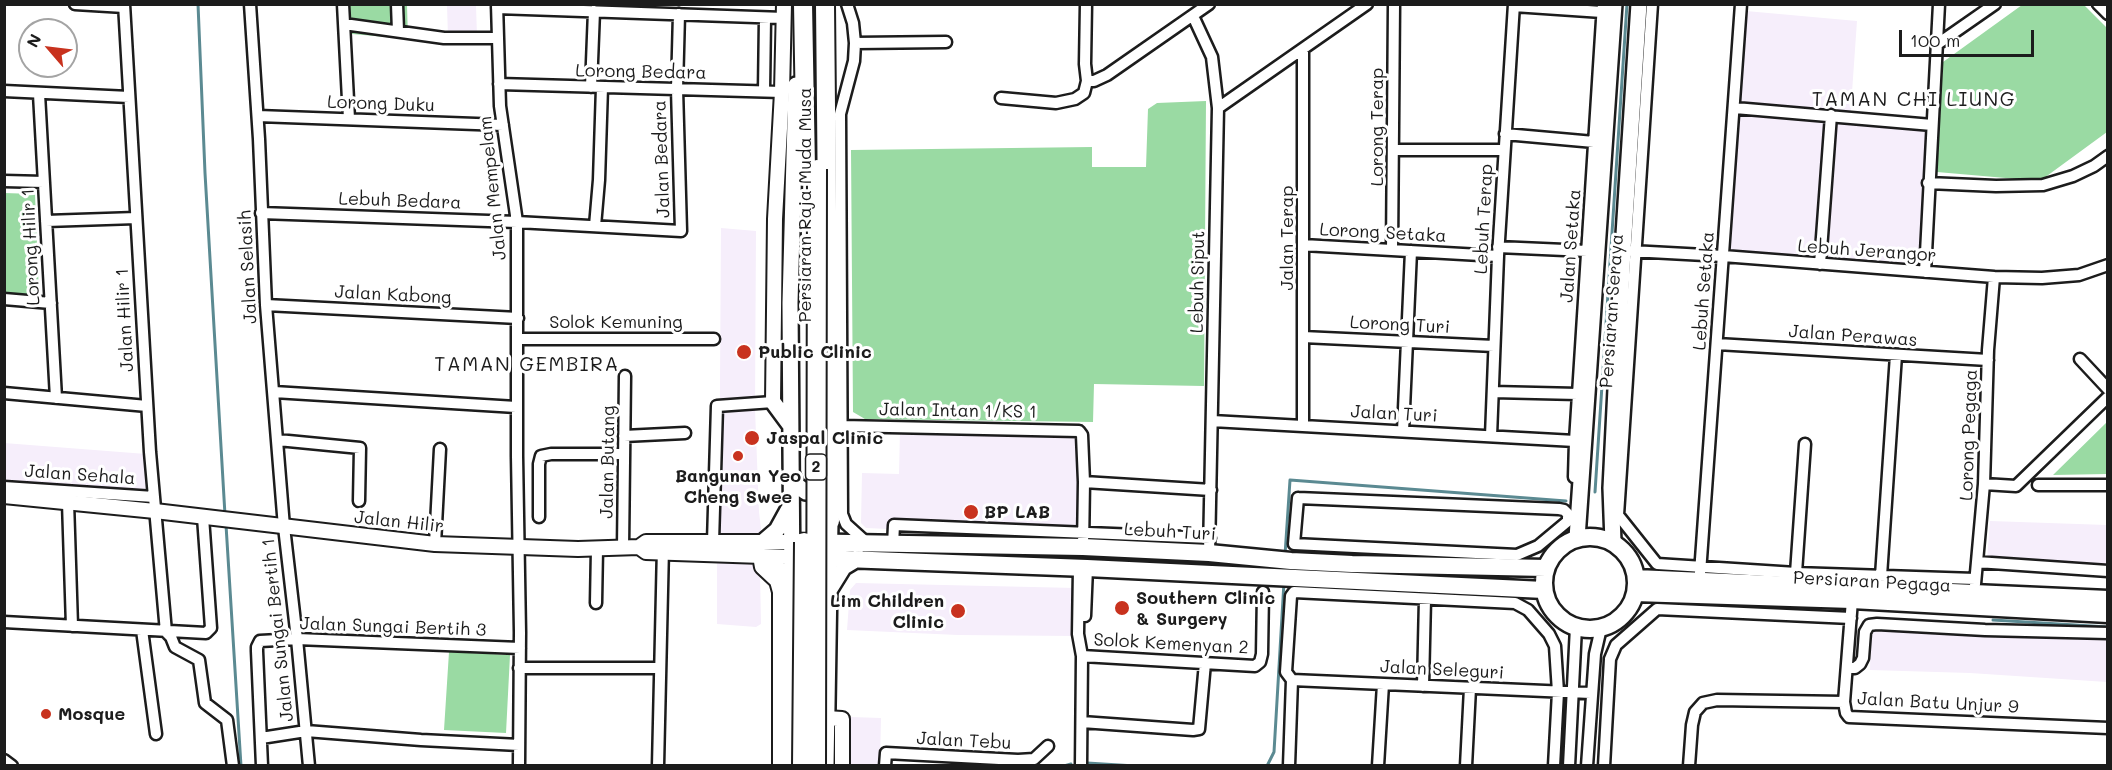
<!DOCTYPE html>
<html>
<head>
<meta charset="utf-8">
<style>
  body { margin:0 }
  #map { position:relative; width:2112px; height:770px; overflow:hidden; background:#fff; font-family:Mali,sans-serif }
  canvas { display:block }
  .frame { position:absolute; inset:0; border:6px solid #1c1c1c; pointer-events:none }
  .north { position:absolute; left:18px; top:18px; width:60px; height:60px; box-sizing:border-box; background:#fff; border:2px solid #a4a4a4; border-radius:50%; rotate:298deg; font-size:16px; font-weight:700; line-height:24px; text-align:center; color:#1c1c1c }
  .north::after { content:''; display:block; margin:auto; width:21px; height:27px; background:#c8321e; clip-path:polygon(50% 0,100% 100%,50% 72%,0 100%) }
  .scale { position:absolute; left:1899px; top:30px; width:135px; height:27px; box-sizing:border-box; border:3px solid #1c1c1c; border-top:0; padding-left:8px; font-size:18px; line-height:21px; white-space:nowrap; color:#1c1c1c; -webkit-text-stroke:4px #fff; paint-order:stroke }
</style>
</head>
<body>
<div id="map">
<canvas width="2112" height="770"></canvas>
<div class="frame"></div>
<div class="north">N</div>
<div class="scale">100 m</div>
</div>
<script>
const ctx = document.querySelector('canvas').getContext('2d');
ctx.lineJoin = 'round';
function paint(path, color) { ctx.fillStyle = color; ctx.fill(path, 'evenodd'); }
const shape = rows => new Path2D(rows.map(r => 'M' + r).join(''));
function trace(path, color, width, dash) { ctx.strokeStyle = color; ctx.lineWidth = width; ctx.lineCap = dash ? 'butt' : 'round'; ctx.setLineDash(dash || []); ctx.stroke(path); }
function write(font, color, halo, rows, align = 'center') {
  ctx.font = font + ' Mali,sans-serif'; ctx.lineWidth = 6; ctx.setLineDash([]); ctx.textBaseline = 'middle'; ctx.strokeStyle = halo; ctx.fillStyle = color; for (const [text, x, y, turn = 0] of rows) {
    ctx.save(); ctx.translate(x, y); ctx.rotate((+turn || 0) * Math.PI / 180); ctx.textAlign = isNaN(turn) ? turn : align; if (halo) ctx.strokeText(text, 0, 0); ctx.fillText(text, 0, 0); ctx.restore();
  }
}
paint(shape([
  [447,5,476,5,477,36,448,37],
  [1746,11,1857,21,1850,121,1929,128,1921,268,1726,254],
  [721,228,756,231,755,409,759,512,762,537,719,537],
  [900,431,1075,433,1079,437,1080,528,888,521,888,529,866,528,861,523,862,473,899,474],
  [4,443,146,454,150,493,5,483],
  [1990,521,2107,525,2107,568,1987,559],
  [717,560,756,561,760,573,761,624,756,627,717,624],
  [856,583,1076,588,1075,636,958,635,847,630,850,590],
  [1871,628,2107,638,2107,682,1970,673,1870,670],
  [851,717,881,718,880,765,851,765]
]), '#f6eefb');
paint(shape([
  [339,5,407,5,408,39,341,33],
  [2022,5,2084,5,2107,28,2107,132,2040,181,1937,172,1943,62],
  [1206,101,1204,386,1094,384,1093,422,865,419,853,412,851,150,1092,147,1092,167,1146,167,1148,109,1157,103],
  [4,193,35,194,39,295,5,293],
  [2107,422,2107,474,2053,475],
  [449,652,510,655,506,733,444,730]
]), '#9adaa3');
trace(shape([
  [198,4,205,173,225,515],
  [1595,492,1627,4],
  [226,525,241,766],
  [1285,555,1290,480,1566,501],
  [1993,620,2108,627],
  [1087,763,1135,766],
  [1064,766,1071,764],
  [1267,766,1274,752,1284,582]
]), '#5b8a92', 3);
const minor = shape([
  [75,4,124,7],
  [124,4,150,452,166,632],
  [250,4,259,139,266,305,284,527,297,639,309,766],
  [343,4,349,119],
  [397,4,398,31],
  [497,4,500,106,517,222,517,456,520,632,519,766],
  [847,4,853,23,855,43,854,61,840,114,842,514,846,524,867,543],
  [1652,4,1618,515,1657,564,1796,573,1975,579],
  [2098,4,2108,14],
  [1514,6,1602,12],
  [497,8,784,18],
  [1193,16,1212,57,1218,108,1209,553],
  [344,24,444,38,498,38],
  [855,43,946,42],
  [1939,43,1995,4],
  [1087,81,1094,81,1107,75,1209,4],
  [499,84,782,92],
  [591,87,594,11],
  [4,91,129,97],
  [764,91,765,18],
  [39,94,56,398],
  [1001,98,1056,103,1075,99,1084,93,1087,81,1085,64,1086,4],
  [1218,108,1367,4],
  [1735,108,1932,125],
  [258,116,503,125],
  [1505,134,1594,142],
  [1393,150,1504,150],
  [4,181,44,182],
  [1928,183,1996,186,2043,185,2073,176,2094,166,2108,156],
  [261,213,517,222,681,231,677,89,679,14],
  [46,221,136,218],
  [595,226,599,180,602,87],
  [1303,245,1498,256],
  [1498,247,1587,251],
  [1392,250,1394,4],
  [1631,251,1723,256,1994,277,2042,278,2079,275,2108,265],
  [1820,264,1831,115],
  [1925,272,1939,4],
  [4,299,51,303],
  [266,305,518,318],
  [1303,337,1494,346],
  [518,339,714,339],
  [1717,344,1988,360],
  [2080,359,2108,389],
  [274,392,516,407],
  [1493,392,1578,394],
  [4,393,147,406],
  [1212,421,1575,441],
  [842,426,1079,431,1082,435,1084,482,1083,547],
  [1303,426,1303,50],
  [1403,431,1411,251],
  [624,436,685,433],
  [1491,436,1498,256,1514,4],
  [278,440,360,448,359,501],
  [1574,477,1575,441,1603,4],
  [1084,482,1211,490],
  [1984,484,2016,486,2108,397],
  [2038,485,2108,485],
  [4,487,154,497],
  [1298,498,1559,509,1564,510,1568,514,1568,521,1538,546,1517,555,1294,544,1298,498],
  [68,502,72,626],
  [539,517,539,464,541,456,551,454,624,454],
  [713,542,717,406,773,402],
  [435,544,440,449],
  [893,545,894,525,1210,538],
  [623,548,625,376],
  [1977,562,2108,571],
  [1079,568,1078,634,1082,656,1081,766],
  [1700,573,1741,4],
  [1796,573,1805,444],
  [1881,576,1896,355],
  [1975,584,1984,484,1988,350,1994,277],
  [1852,600,1844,702,1846,713,1849,717,2108,728],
  [596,603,597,549],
  [1085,616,1087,568],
  [4,622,206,633,211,628,203,517],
  [142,630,156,734],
  [166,632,171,637,175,647,199,660,205,703,227,720,233,766],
  [1082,656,1255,666,1260,662,1262,654,1263,592],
  [519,668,659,668],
  [1847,668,1855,668,1860,664,1863,658,1865,632,1869,625,1877,624,1985,630,2108,633],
  [1292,680,1591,693],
  [1423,686,1425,599],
  [1082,722,1193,730,1199,729,1205,663],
  [261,738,306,731,421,740,519,745],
  [4,760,12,766],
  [262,766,257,651,257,647,260,641,297,639,520,648],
  [658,766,663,547],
  [885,766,886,753,1018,760,1034,759,1048,746],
  [1289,766,1292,680,1286,672,1291,596,1294,592,1515,603,1528,610,1549,634,1555,646,1558,692,1554,766],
  [1378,766,1383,684],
  [1466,766,1470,688],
  [1569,766,1576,627],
  [1587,766,1595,654,1601,628],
  [1604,766,1610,659,1616,645,1657,609,1851,618],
  [1689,766,1692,725,1695,712,1703,703,1717,700,1844,702]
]);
const tertiary = shape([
  [773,402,775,219,782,92,784,4],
  [4,496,155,511,435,544,578,549,639,547,646,552,791,557],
  [639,547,646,542,791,542],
  [760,556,762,567,777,581,780,592,780,766],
  [826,718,842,719,842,766]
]);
const secondary = shape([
  [773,402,790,425],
  [791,472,796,485,806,492,817,493,824,484],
  [1577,538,1614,4],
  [763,542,777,530,788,510],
  [1613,542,1611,488,1623,250,1639,4],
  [760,556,775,565,784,575,790,588],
  [790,766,792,591,790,303,796,85],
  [826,766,830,521]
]);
const primary = shape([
  '1544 583a46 46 0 1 1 92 0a46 46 0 1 1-92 0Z',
  [791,542,1083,547,1209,553,1291,561,1352,564,1546,568],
  [791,557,1087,568,1544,590],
  [1636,578,2108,599],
  [830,588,843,567,858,558],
  [1635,593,1852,600,2108,614]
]);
const trunk = shape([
  [803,4,806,169],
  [825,4,830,521]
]);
trace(minor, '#1c1c1c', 15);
trace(tertiary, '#1c1c1c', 18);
trace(secondary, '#1c1c1c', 20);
trace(primary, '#1c1c1c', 21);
trace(trunk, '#1c1c1c', 22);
trace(minor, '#fff', 10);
trace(tertiary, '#fff', 14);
trace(secondary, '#fff', 15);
trace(primary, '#fff', 16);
trace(trunk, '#fff', 18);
const trunkBridge = shape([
  [802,766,804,542],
  [816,766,817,169]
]);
trace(trunkBridge, '#1c1c1c', 22, []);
trace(trunkBridge, '#fff', 18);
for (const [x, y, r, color] of [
  [744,352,8,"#c8321e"],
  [752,438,8,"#c8321e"],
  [738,456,6,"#c8321e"],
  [971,512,8,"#c8321e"],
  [1122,608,8,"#c8321e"],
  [958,611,8,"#c8321e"],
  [46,714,6,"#c8321e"]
]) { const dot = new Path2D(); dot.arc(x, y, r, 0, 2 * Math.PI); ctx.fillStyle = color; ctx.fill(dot); trace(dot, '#fff', 2); }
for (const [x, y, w] of [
  [816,467,21]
]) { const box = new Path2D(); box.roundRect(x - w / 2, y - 13, w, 26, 4.5); ctx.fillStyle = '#fff'; ctx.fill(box); trace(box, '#1c1c1c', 1.5); }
write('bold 16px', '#1c1c1c', null, [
  ["2",816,467]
]);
write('18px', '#1c1c1c', '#fff', [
  ["Lorong Bedara",641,72,1],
  ["Lorong Duku",381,104,2],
  ["Lorong Terap",1377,127,-90],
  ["Jalan Bedara",662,159,-92],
  ["Jalan Mempelam",493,188,-96],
  ["Lebuh Bedara",400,201,2],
  ["Persiaran Raja Muda Musa",805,205,-90],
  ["Lebuh Terap",1484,219,-87],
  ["Lorong Setaka",1383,233,3],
  ["Jalan Terap",1287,238,-90],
  ["Jalan Setaka",1571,246,-86],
  ["Lorong Hilir 1",31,247,-93],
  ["Lebuh Jerangor",1867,251,4],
  ["Jalan Selasih",248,267,-93],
  ["Lebuh Siput",1198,282,-89],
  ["Lebuh Setaka",1704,291,-86],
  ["Jalan Kabong",393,295,3],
  ["Persiaran Seraya",1612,311,-86],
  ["Jalan Hilir 1",125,320,-93],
  ["Solok Kemuning",616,322],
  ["Lorong Turi",1400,325,3],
  ["Jalan Perawas",1853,336,4],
  ["Jalan Intan 1/KS 1",958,411,1],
  ["Jalan Turi",1394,414,3],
  ["Lorong Pegaga",1969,435,-88],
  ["Jalan Butang",608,462,-89],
  ["Jalan Sehala",80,475,4],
  ["Jalan Hilir",399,522,6],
  ["Lebuh Turi",1170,532,3],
  ["Persiaran Pegaga",1872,582,3],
  ["Jalan Sungai Bertih 3",393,627,2],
  ["Jalan Sungai Bertih 1",278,630,-96],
  ["Solok Kemenyan 2",1171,644,3],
  ["Jalan Seleguri",1442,670,3],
  ["Jalan Batu Unjur 9",1938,703,3],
  ["Jalan Tebu",964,741,3]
]);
write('bold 18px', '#1c1c1c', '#fff', [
  ["Public Clinic",758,352],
  ["Jaspal Clinic",766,438],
  ["Bangunan Yeo",738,476,"center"],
  ["Cheng Swee",738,497,"center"],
  ["BP LAB",984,512],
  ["Southern Clinic",1136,598],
  ["& Surgery",1136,619],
  ["Lim Children",944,601,"right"],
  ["Clinic",944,622,"right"],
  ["Mosque",58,714]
], 'left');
ctx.letterSpacing = '1.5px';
write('20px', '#1c1c1c', '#fff', [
  ["TAMAN CHI LIUNG",1914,100],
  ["TAMAN GEMBIRA",527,365]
]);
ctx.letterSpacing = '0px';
</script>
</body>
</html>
